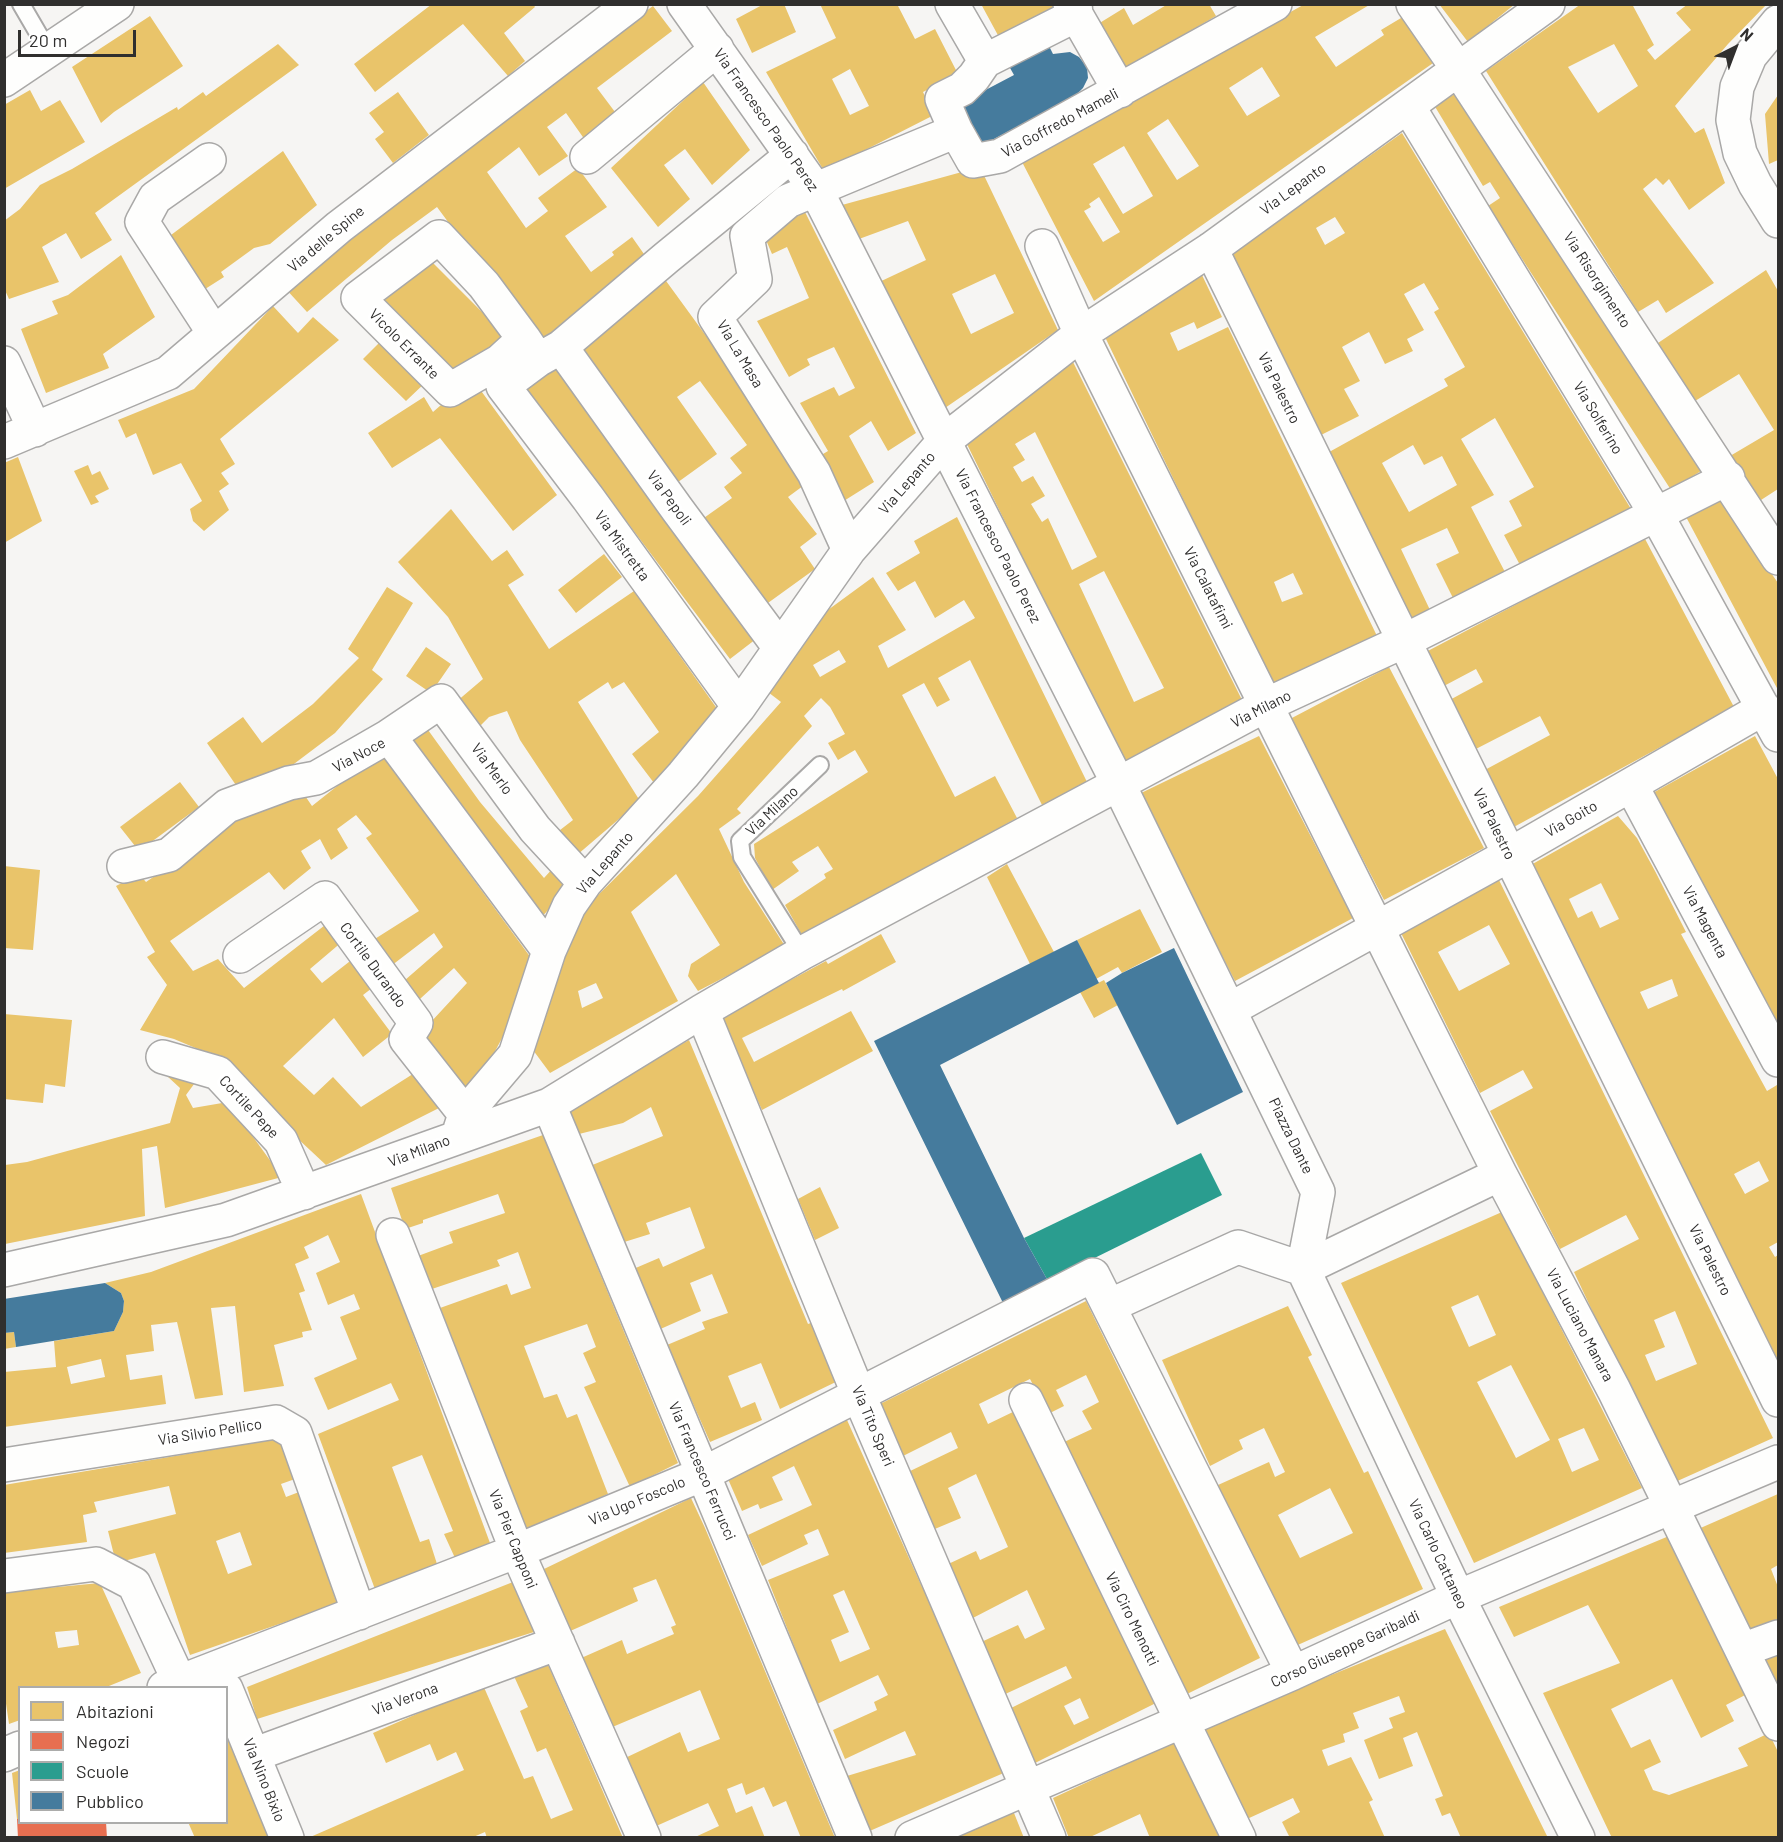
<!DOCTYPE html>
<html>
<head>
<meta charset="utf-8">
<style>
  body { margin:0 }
  #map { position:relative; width:1783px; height:1842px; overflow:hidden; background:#f6f5f3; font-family:Barlow,sans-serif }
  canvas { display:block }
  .frame { position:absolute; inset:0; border:6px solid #302f2e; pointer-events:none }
  .legend { position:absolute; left:18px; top:1686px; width:210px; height:138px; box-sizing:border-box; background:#fff; border:2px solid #acacab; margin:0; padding:8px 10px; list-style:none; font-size:18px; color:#302f2e }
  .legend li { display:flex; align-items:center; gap:12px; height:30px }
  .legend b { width:30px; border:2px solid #acacab }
  .north { position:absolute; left:1705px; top:18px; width:60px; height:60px; -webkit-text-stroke:4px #fff; paint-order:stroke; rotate:42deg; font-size:16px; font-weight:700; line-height:24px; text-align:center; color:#302f2e }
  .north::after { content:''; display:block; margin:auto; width:21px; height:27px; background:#302f2e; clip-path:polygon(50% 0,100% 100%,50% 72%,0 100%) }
  .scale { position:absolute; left:18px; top:30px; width:118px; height:27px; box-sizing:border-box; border:3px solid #302f2e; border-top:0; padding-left:8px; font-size:18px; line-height:21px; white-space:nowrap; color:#302f2e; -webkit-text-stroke:4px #fff; paint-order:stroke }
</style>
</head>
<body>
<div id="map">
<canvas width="1783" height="1842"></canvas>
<div class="frame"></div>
<ul class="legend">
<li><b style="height:16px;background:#e9c46a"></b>Abitazioni</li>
<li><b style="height:16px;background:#e76f51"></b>Negozi</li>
<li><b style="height:16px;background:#2a9d8f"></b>Scuole</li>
<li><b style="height:16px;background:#457b9d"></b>Pubblico</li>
</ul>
<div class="north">N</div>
<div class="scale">20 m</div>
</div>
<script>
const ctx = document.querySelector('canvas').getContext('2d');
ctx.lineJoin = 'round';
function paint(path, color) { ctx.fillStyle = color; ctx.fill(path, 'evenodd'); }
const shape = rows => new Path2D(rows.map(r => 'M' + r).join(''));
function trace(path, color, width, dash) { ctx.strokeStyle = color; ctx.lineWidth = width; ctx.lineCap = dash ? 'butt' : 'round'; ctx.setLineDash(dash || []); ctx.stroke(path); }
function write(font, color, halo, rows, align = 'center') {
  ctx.font = font + ' Barlow,sans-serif'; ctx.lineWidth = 6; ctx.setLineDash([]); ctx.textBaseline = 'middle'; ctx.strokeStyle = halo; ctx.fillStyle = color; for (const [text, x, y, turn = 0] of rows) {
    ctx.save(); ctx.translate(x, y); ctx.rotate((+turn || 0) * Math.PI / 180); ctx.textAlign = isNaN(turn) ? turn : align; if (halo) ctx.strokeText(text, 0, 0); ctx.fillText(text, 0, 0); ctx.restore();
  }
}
paint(shape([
  [432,4,533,4,535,7,504,33,525,61,508,76,463,24,375,92,354,64],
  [764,4,784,4,796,32,752,53,736,19],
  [820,4,897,4,915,39,935,29,958,74,923,92,934,115,824,171,766,72,836,38],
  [850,69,869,106,850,115,832,79],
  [981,4,1060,4,1063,10,1000,39],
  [1168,4,1209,4,1216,16,1125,69,1098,24,1124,8,1133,25],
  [1305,4,1371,4,1315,37,1336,67,1384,35,1381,30,1406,15,1436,61,1094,301,1021,160],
  [1262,67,1280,96,1247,116,1229,88],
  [1168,119,1199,166,1177,180,1147,133],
  [1124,146,1153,196,1123,214,1093,164],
  [1099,197,1120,232,1103,242,1084,211,1091,207,1089,204],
  [1439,4,1515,4,1468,42],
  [1581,4,1632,4,1654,45,1647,50,1655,60,1691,30,1676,13,1688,4,1767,4,1728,44,1675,106,1695,133,1704,128,1725,183,1689,210,1669,179,1663,185,1656,178,1643,189,1714,283,1666,313,1658,300,1638,312,1486,71],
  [1614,44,1638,86,1598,113,1568,67],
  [653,6,672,31,597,88,618,116,585,140,566,113,547,127,568,156,539,176,519,147,487,172,526,228,548,211,538,198,578,168,607,207,565,236,591,272,614,255,612,252,632,237,651,264,540,346,437,207,392,240,307,312,284,287,371,213],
  [150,16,183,66,114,112,101,123,72,67],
  [278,44,299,65,95,213,112,240,81,259,66,233,42,247,59,282,9,299,4,288,4,221,20,209,40,185,72,169,177,107,178,110,203,92,206,96],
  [703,82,750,150,712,185,685,149,664,165,690,199,658,227,611,168],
  [30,90,41,111,60,100,85,142,4,189,4,105],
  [398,92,429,135,393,163,375,139,384,132,369,113],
  [1459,92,1701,471,1671,490,1488,206,1500,198,1490,182,1483,186,1434,105],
  [1778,95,1778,160,1769,164,1765,114],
  [1402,133,1631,509,1520,565,1504,535,1522,526,1509,501,1534,487,1495,418,1461,439,1494,495,1471,507,1505,572,1453,598,1436,564,1459,553,1447,528,1401,549,1430,610,1405,622,1322,456,1448,386,1444,379,1465,367,1434,312,1439,309,1424,283,1404,294,1424,330,1407,339,1413,351,1385,364,1369,332,1342,347,1360,381,1344,389,1359,416,1317,437,1224,259],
  [1335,217,1345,233,1325,245,1316,228],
  [1413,445,1424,465,1442,456,1457,485,1409,512,1382,463],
  [283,151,317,205,270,244,254,248,221,272,224,277,202,291,167,238],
  [980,167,1058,330,945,408,875,284,926,260,908,221,859,239,842,205],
  [995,274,1014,313,971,334,952,294],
  [805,212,916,433,888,451,871,421,849,436,874,482,839,504,813,460,828,451,800,403,834,387,839,396,855,388,834,347,807,359,810,365,789,377,757,321,809,298,787,247,772,254,763,233],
  [121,255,155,317,103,354,109,368,46,393,21,329,58,314,52,301,68,295],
  [431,261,482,312,488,309,507,335,449,379,379,305],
  [1766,270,1778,291,1778,489,1761,500,1730,456,1774,430,1739,374,1695,401,1658,343],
  [661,274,792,454,807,483,788,497,817,534,800,547,815,569,761,608,701,520,732,498,724,487,742,473,730,458,747,445,700,381,677,397,717,454,674,485,576,348],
  [1202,275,1222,317,1197,329,1194,322,1170,333,1178,351,1228,327,1377,636,1274,688,1105,337],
  [1293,573,1303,594,1282,602,1274,582],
  [273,306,298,333,313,317,339,340,220,439,235,464,221,473,229,484,219,491,229,510,204,531,193,521,190,509,202,501,181,463,153,475,136,433,126,438,118,420,194,389],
  [379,343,427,381,406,401,363,359],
  [549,360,756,639,730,659,521,381],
  [1072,360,1243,702,1123,763,963,436],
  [1035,432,1097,557,1072,570,1048,518,1042,522,1031,504,1045,496,1033,476,1022,482,1013,467,1025,460,1015,444],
  [1104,571,1164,688,1134,702,1079,584],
  [479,388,557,495,513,531,440,438,392,468,368,433,424,397,433,412,449,398],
  [18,457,42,521,4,543,4,463],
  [88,465,92,475,100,471,109,489,95,496,99,502,91,505,74,471],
  [1718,496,1778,583,1778,690,1685,515],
  [451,509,492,561,507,550,524,575,508,585,549,649,634,591,718,710,654,783,632,754,659,732,624,682,612,689,608,682,578,702,640,801,570,861,551,837,573,820,520,740,507,711,489,717,478,728,456,702,483,679,448,617,398,562],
  [957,517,1087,782,1042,805,970,660,938,678,950,700,937,707,924,683,902,695,955,797,995,776,1017,818,803,937,785,905,826,878,824,874,833,869,818,846,792,862,799,871,772,890,755,858,754,844,868,772,855,750,838,760,828,743,845,734,830,707,821,698,804,716,812,726,737,809,741,813,719,829,744,882,785,946,698,991,688,976,691,964,720,945,676,874,631,912,678,1001,550,1073,530,1046,581,912,698,796,781,702,760,686,817,618,873,577,906,630,878,646,888,668,975,618,964,600,935,618,915,581,898,591,886,573,920,553,914,541],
  [839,650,846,662,820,677,813,665],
  [596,983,603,998,582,1008,578,991],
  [1644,537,1734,707,1512,828,1481,772,1550,735,1540,716,1472,751,1446,702,1483,682,1476,669,1442,687,1424,653],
  [604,554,622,577,576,613,558,590],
  [387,587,413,603,372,670,383,679,335,733,274,779,240,791,207,743,243,717,262,743,313,704,359,658,348,649],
  [426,647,451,664,431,693,406,676],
  [1389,667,1484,848,1384,900,1290,719],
  [423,723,480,802,544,878,554,867,571,884,541,918,400,738],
  [1259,736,1353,918,1235,981,1139,794],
  [1755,736,1778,779,1778,1028,1651,794],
  [380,752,534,962,515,1014,493,1055,466,1087,418,1036,467,983,454,968,410,1008,397,987,443,947,434,933,387,969,370,942,419,911,366,838,372,834,356,815,337,829,348,848,331,860,320,839,301,851,311,868,284,890,269,872,170,941,193,971,218,959,244,988,329,922,343,941,310,969,322,983,354,958,376,985,363,995,392,1034,363,1057,334,1018,283,1066,314,1095,333,1077,361,1107,416,1072,441,1107,326,1165,205,1052,174,1039,140,1030,167,985,147,957,155,952,116,886,139,874,146,882,259,805,299,787,312,806],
  [180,782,199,807,139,851,120,827],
  [1618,816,1637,838,1655,871,1686,932,1681,934,1767,1091,1777,1085,1778,1087,1778,1242,1769,1247,1775,1257,1778,1255,1778,1375,1529,866],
  [1601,883,1619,919,1600,928,1592,911,1578,918,1569,899],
  [1672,979,1678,996,1648,1009,1640,992],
  [1759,1161,1769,1181,1745,1194,1734,1174],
  [1007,864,1054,952,1030,964,987,877],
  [4,866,40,870,33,950,4,948],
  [1498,878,1773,1438,1673,1483,1574,1272,1639,1239,1626,1215,1560,1249,1490,1111,1533,1088,1523,1070,1480,1093,1400,931],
  [1489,925,1510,964,1459,991,1438,952],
  [1675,1311,1697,1364,1656,1381,1645,1355,1665,1347,1654,1320],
  [1140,909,1162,952,1122,973,1118,967,1096,979,1077,940],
  [881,934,896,962,843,991,842,989,742,1038,754,1062,851,1011,873,1051,762,1110,720,1018,826,961,828,964],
  [1104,980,1118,1005,1094,1018,1080,992],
  [4,1014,72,1020,65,1087,45,1084,43,1103,4,1099],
  [689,1040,808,1324,816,1321,842,1379,780,1409,761,1363,728,1376,741,1408,755,1402,762,1420,710,1442,667,1345,705,1329,702,1322,728,1313,712,1274,690,1283,701,1311,656,1331,631,1270,659,1258,663,1267,705,1248,690,1207,646,1223,650,1234,621,1243,590,1166,663,1136,651,1107,623,1123,579,1134,565,1109],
  [177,1064,197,1080,186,1095,193,1108,228,1102,282,1177,165,1208,157,1146,142,1149,145,1216,5,1244,5,1165,27,1162,170,1123,180,1088,167,1076],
  [543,1135,678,1463,630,1487,584,1387,596,1382,583,1353,596,1347,587,1324,524,1346,544,1398,557,1394,567,1418,577,1414,608,1494,526,1531,491,1456,440,1308,507,1284,511,1295,531,1288,518,1252,497,1260,500,1266,429,1290,418,1256,453,1243,449,1232,505,1213,498,1194,423,1220,423,1223,405,1229,391,1188],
  [820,1187,839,1228,815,1240,798,1199],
  [361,1194,490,1543,455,1558,444,1534,453,1531,422,1455,392,1467,420,1542,429,1539,437,1564,376,1592,318,1434,399,1400,391,1383,328,1410,314,1378,357,1359,340,1317,360,1309,354,1294,328,1305,316,1273,340,1262,328,1235,304,1247,309,1258,295,1264,305,1291,299,1293,312,1330,302,1332,303,1337,274,1345,284,1386,244,1392,235,1306,211,1308,223,1395,195,1399,177,1322,151,1325,154,1351,126,1355,130,1380,162,1375,166,1404,4,1427,4,1372,56,1367,54,1341,114,1331,123,1312,124,1301,121,1293,105,1283,151,1272],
  [101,1359,105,1377,71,1384,67,1367],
  [1502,1212,1642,1488,1474,1563,1341,1283],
  [1478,1295,1496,1335,1469,1347,1451,1307],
  [1511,1365,1550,1440,1516,1458,1477,1382],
  [1584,1428,1599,1460,1572,1472,1558,1439],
  [1086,1301,1260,1658,1185,1695,1062,1443,1092,1429,1082,1411,1099,1402,1086,1375,1056,1390,1064,1406,1048,1414,1030,1379,979,1404,988,1424,1017,1410,1158,1702,1035,1763,1009,1709,1072,1678,1066,1666,1001,1696,977,1644,1018,1625,1025,1639,1045,1629,1027,1590,969,1620,944,1566,976,1551,980,1560,1008,1547,976,1474,948,1488,961,1518,930,1531,906,1473,958,1448,951,1432,903,1456,878,1405],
  [1080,1698,1089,1718,1074,1725,1064,1706],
  [1288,1306,1312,1355,1308,1357,1364,1473,1368,1471,1423,1589,1291,1648,1218,1485,1269,1462,1275,1477,1285,1472,1264,1428,1239,1440,1243,1449,1210,1466,1162,1360],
  [1330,1488,1353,1533,1300,1558,1278,1515],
  [14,1332,16,1347,4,1349,4,1333],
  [847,1420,922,1587,930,1583,1006,1772,865,1833,847,1776,916,1755,905,1731,845,1759,833,1730,877,1710,874,1702,888,1695,878,1675,817,1704,768,1580,829,1555,818,1529,804,1535,808,1544,762,1566,748,1535,812,1505,794,1466,772,1477,783,1500,760,1509,758,1504,742,1511,728,1479],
  [844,1590,870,1649,840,1662,831,1640,849,1632,833,1595],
  [281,1438,295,1479,281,1484,286,1497,299,1492,337,1604,190,1655,155,1553,116,1563,108,1531,176,1514,169,1486,94,1502,97,1512,83,1515,87,1542,4,1553,4,1485],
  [240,1532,252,1565,228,1574,216,1541],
  [1778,1494,1778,1565,1771,1569,1778,1587,1778,1626,1749,1641,1696,1530],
  [691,1498,705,1528,835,1838,801,1838,786,1801,773,1807,764,1787,746,1795,742,1783,727,1789,736,1813,752,1806,765,1838,693,1838,719,1826,708,1803,654,1827,623,1759,680,1732,688,1752,720,1739,700,1690,610,1728,579,1659,622,1640,627,1654,674,1634,671,1627,676,1625,656,1579,633,1588,638,1601,568,1632,544,1569],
  [1669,1536,1749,1693,1726,1705,1734,1721,1701,1738,1672,1679,1611,1709,1631,1748,1650,1739,1661,1762,1644,1770,1653,1790,1669,1795,1748,1766,1738,1748,1769,1733,1778,1752,1778,1838,1612,1838,1543,1693,1620,1663,1588,1605,1514,1637,1499,1607],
  [513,1582,534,1632,257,1719,247,1687],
  [100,1583,141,1673,104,1688,20,1688,20,1720,9,1724,4,1690,4,1592],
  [77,1630,79,1645,58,1648,55,1632],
  [1445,1629,1548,1838,1461,1838,1450,1813,1442,1816,1435,1799,1443,1796,1417,1732,1403,1738,1413,1766,1379,1779,1364,1740,1393,1728,1389,1718,1405,1712,1399,1696,1353,1713,1359,1728,1343,1734,1345,1742,1322,1750,1328,1766,1351,1757,1373,1800,1369,1802,1385,1838,1290,1838,1282,1822,1300,1812,1293,1798,1247,1819,1200,1728],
  [1778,1654,1778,1703,1761,1660],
  [546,1660,623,1838,487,1838,485,1832,471,1838,308,1838,464,1770,456,1752,437,1761,430,1744,386,1763,373,1733,483,1685,524,1779,533,1776,551,1819,573,1810,546,1748,537,1752,520,1711,528,1707,513,1674],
  [227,1729,271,1838,195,1838,188,1822,226,1822],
  [1176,1741,1225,1838,1150,1838,1140,1814,1088,1838,1069,1838,1053,1798],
  [20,1770,20,1819,17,1819,12,1773],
  [1012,1808,1024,1838,945,1838]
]), '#e9c46a');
paint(shape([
  [17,1819,20,1819,20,1822,106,1822,107,1838,18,1838]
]), '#e76f51');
paint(shape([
  [1201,1153,1222,1195,1048,1281,1024,1238]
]), '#2a9d8f');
paint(shape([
  [1045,38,1053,54,1070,52,1079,57,1087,67,1088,78,1083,88,1075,96,979,147,957,105,1014,75,1005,59],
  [1077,940,1099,983,940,1065,1024,1238,1048,1281,1003,1303,874,1041],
  [1174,948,1243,1092,1177,1125,1106,983,1122,973],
  [105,1283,121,1293,124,1301,123,1312,114,1331,16,1347,14,1332,4,1333,4,1299]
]), '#457b9d');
const service = shape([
  [21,4,49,52],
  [802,953,742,857,740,841,820,765]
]);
const minor = shape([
  [684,4,816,190,1119,785,1318,1192,1303,1269],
  [952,4,985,61],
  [1070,4,1120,91],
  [1413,4,1458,69,1778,558],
  [1778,22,1750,56,1737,87,1733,120,1740,153,1755,184,1778,221],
  [4,80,117,4],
  [1408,106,1656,514,1778,735],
  [956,131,942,99,962,89,974,77,985,61,1076,15,1075,4],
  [587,157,717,49],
  [209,160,155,198,142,222,214,333],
  [1042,246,1081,334,1377,928,1500,1174,1614,1390,1778,1724],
  [1211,249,1778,1400],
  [524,339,500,361,450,390,358,298,439,237,484,285,524,339,538,360],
  [561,347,677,509,780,648],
  [4,363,35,430],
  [4,442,168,373,339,227,631,4],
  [849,550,814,473,715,317,755,279,747,236,788,201,956,131,973,161,1000,156,1275,4],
  [739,707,588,498,503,386,538,360,561,347,666,258,792,155],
  [389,736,441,701,535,829,585,883],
  [1631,785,1778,1060],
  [124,866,169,855,227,806,289,783,316,778,389,736,549,951],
  [240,956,325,898,416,1023,406,1039,465,1114],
  [1229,1010,1509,855,1764,708],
  [702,1011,858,1393,1049,1838],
  [163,1057,218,1073,281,1141,304,1193],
  [549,1105,855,1838],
  [458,1136,465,1114,515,1055,549,951,569,906,585,883,683,775,739,707,849,550,944,441,1081,334,1211,249,1548,4],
  [393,1235,517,1551,644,1838],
  [1303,1269,1458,1597,1578,1838],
  [4,1270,226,1220,549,1105,702,1011,802,953,1266,705,1404,641,1728,478],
  [1109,1306,1238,1247,1303,1269,1500,1174],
  [1026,1400,1239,1838],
  [4,1465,276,1422,295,1433,359,1613],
  [4,1576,96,1564,134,1584,179,1681],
  [1742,1650,1778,1637],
  [164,1688,517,1551,703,1474,1093,1275,1293,1673],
  [226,1689,287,1838],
  [4,1755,20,1748],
  [253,1755,558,1643],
  [912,1838,1293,1673,1458,1597,1778,1462]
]);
trace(service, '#a9a8a7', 20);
trace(minor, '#a9a8a7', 36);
trace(service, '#fefefd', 16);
trace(minor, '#fefefd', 33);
write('15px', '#302f2e', '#fff', [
  ["Via Francesco Paolo Perez",766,120,55],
  ["Via Goffredo Mameli",1060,123,-28],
  ["Via Lepanto",1293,189,-36],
  ["Via delle Spine",326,239,-40],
  ["Via Risorgimento",1597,280,57],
  ["Vicolo Errante",404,344,45],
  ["Via La Masa",740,354,59],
  ["Via Palestro",1279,388,64],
  ["Via Solferino",1598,418,59],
  ["Via Lepanto",907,483,-49],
  ["Via Pepoli",669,498,54],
  ["Via Mistretta",622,546,54],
  ["Via Francesco Paolo Perez",998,546,63],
  ["Via Calatafimi",1208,588,63],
  ["Via Milano",1261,709,-27],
  ["Via Noce",359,755,-28],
  ["Via Merlo",492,769,54],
  ["Via Milano",772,811,-43],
  ["Via Goito",1571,819,-30],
  ["Via Palestro",1494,824,64],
  ["Via Lepanto",605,863,-49],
  ["Via Magenta",1705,922,62],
  ["Cortile Durando",373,965,54],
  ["Cortile Pepe",249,1107,47],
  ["Piazza Dante",1291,1136,64],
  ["Via Milano",419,1151,-21],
  ["Via Palestro",1710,1260,64],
  ["Via Luciano Manara",1580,1325,62],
  ["Via Tito Speri",873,1426,67],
  ["Via Silvio Pellico",210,1432,-9],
  ["Via Francesco Ferrucci",702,1471,67],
  ["Via Ugo Foscolo",637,1501,-23],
  ["Via Pier Capponi",513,1539,68],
  ["Via Carlo Cattaneo",1438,1554,65],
  ["Via Ciro Menotti",1132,1619,64],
  ["Corso Giuseppe Garibaldi",1345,1649,-25],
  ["Via Verona",405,1699,-20],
  ["Via Nino Bixio",264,1780,68]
]);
</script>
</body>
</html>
